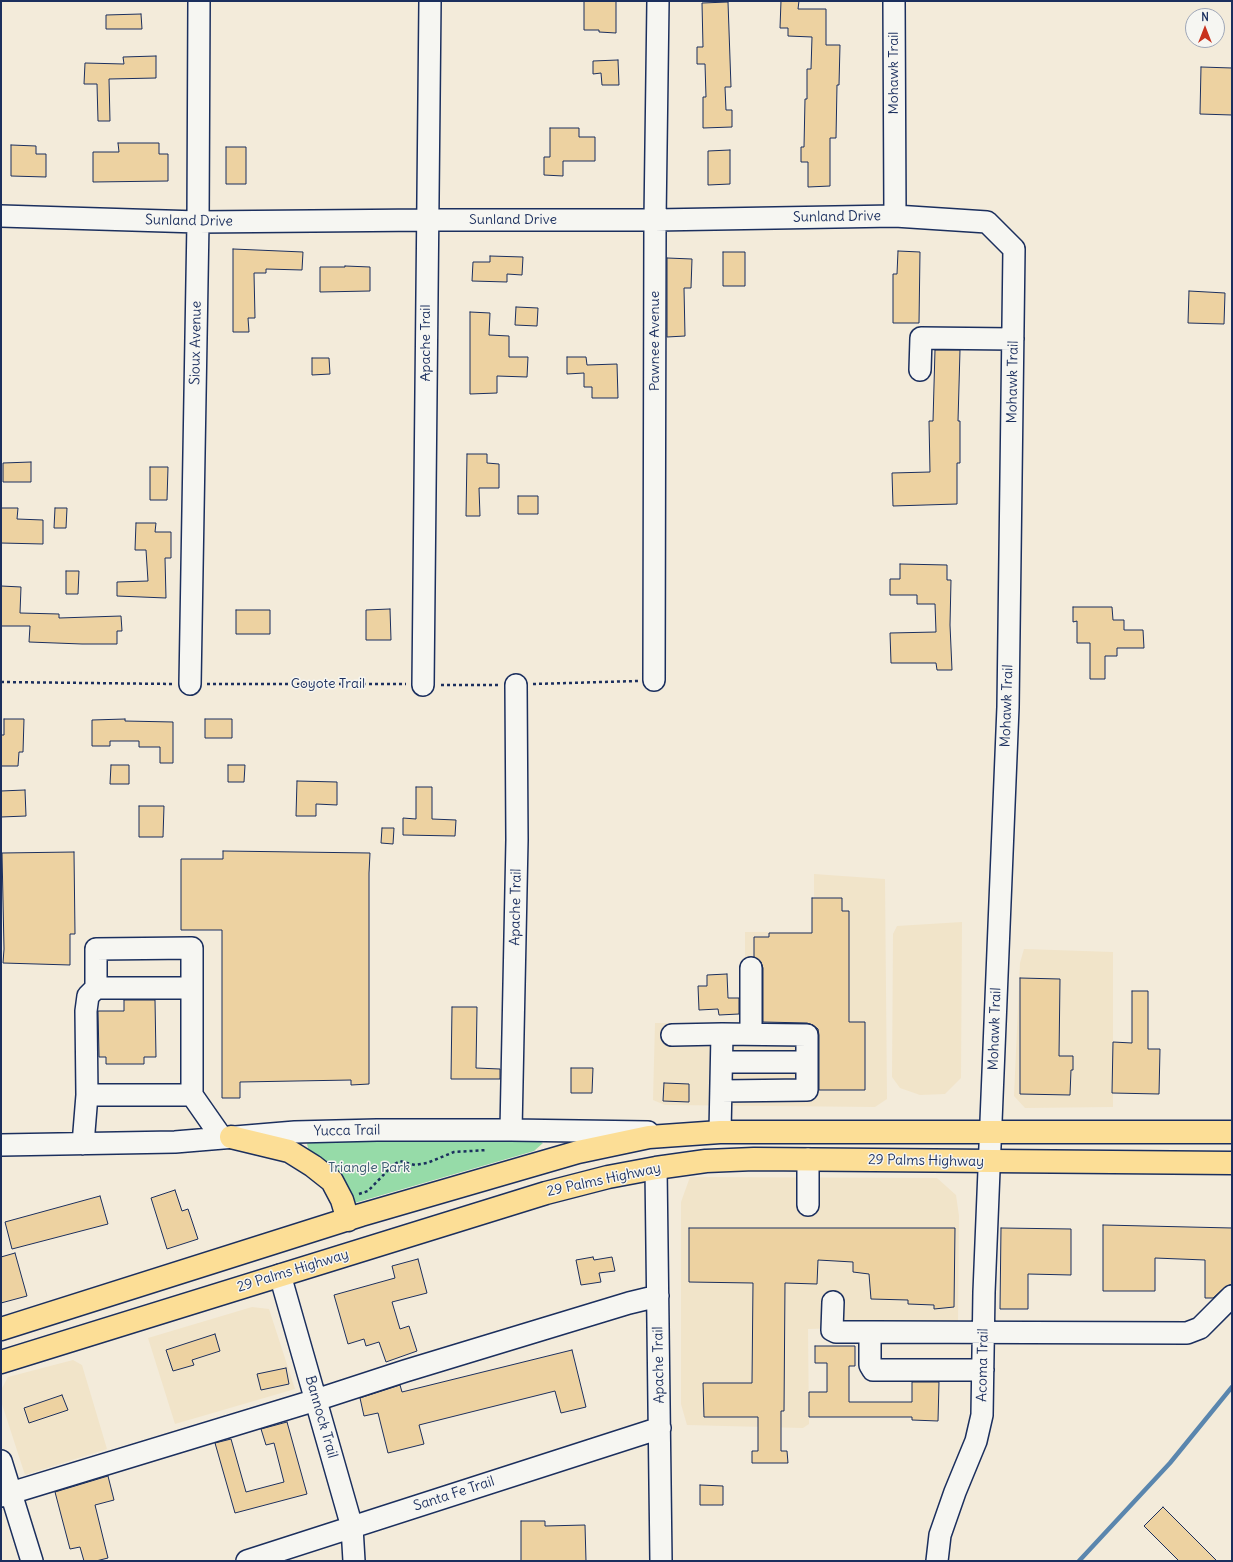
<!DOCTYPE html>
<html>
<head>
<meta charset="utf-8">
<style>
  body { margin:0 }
  #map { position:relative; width:1233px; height:1562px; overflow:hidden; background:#f3ebda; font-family:Delius,sans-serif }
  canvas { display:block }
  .frame { position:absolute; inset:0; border:2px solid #1b2f5e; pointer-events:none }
  .north { position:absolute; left:1185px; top:8px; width:40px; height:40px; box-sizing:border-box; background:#f6f6f2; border:1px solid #9ea6b7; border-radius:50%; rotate:0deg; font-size:11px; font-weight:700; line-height:16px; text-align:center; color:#1b2f5e }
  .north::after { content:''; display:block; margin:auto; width:14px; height:18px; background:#c8321e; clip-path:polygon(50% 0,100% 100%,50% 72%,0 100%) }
</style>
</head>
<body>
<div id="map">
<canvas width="1233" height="1562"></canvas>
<div class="frame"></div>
<div class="north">N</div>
</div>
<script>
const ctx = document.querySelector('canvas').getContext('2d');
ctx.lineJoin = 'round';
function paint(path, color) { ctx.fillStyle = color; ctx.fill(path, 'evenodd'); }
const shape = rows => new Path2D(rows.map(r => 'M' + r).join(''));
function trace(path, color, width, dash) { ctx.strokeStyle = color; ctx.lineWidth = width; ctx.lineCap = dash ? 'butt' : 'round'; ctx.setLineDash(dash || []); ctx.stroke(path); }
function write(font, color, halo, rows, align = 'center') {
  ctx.font = font + ' Delius,sans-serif'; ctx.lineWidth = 3; ctx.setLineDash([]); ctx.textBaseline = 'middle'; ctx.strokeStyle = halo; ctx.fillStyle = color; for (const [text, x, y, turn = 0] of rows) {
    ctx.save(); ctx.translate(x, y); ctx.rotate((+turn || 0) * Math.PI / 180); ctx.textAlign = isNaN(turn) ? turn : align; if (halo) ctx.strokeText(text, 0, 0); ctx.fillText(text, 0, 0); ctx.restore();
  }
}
paint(shape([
  [814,874,885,879,887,1099,875,1107,665,1105,653,1100,655,1023,745,1024,745,932,814,932],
  [962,922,961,1078,945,1094,920,1095,900,1088,892,1077,893,934,897,926],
  [1024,949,1113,952,1113,1107,1025,1108,1014,1096,1020,963],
  [690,1177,937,1178,956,1195,959,1216,958,1325,808,1329,809,1424,803,1428,687,1425,681,1404,681,1202],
  [252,1307,269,1309,295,1389,175,1424,148,1338],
  [73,1360,82,1365,107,1449,25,1475,1,1401,1,1390,8,1377]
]), '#f1e4c9');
paint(shape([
  [311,1139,536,1140,543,1143,534,1151,351,1204,309,1152,307,1144]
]), '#96dba8');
trace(shape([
  [1079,1561,1170,1463,1232,1387]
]), '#5a86ae', 4.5);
const building = shape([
  [584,1,616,1,616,33,599,32,599,30,584,30,584,1],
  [781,1,799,1,798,9,826,9,826,45,840,45,839,85,837,85,836,138,830,138,830,186,808,187,808,162,801,162,801,147,804,147,805,99,807,99,807,69,811,69,812,37,788,36,788,28,780,28,781,1],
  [728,2,731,87,725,87,726,110,732,110,732,127,703,128,703,97,706,97,705,64,697,64,697,47,703,47,702,3,728,2],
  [141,14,142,29,106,29,106,15,141,14],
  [156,56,156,78,109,79,110,121,98,121,97,84,84,84,85,63,124,64,123,57,156,56],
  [618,60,619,85,602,85,601,73,593,74,593,61,618,60],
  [1201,67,1232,68,1232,115,1200,114,1201,67],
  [550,128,579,128,579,137,595,137,595,161,563,161,563,176,544,175,544,157,550,157,550,128],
  [118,143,159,143,159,154,168,154,168,181,93,182,93,152,119,152,118,143],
  [11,145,36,146,36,154,46,154,46,177,11,176,11,145],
  [226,147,246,147,246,184,226,184,226,147],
  [730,150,730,184,708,185,708,151,730,150],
  [233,249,303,252,302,270,266,269,266,273,254,273,255,318,248,318,249,332,233,332,233,249],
  [898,251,920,252,919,323,893,323,893,274,897,274,898,251],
  [723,252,745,252,745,286,723,286,723,252],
  [490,256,523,257,522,275,507,274,507,282,472,281,473,262,490,262,490,256],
  [667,258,692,259,691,288,684,288,685,336,667,337,667,258],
  [345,266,370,267,370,291,320,292,320,267,345,267,345,266],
  [1189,291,1225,293,1224,324,1188,323,1189,291],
  [516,307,538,308,537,326,515,325,516,307],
  [470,312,490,313,489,335,509,336,509,357,528,357,527,377,497,376,497,393,470,394,470,312],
  [935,350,960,350,958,421,960,421,960,463,957,463,957,504,893,506,892,473,930,472,929,421,933,421,935,350],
  [567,357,586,357,587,365,617,364,618,398,592,398,592,387,584,387,584,373,567,374,567,357],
  [312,358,329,358,330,374,312,375,312,358],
  [467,454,487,454,487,463,499,464,499,488,479,488,480,516,466,516,467,454],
  [31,462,31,482,3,482,3,463,31,462],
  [150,467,168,467,167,500,150,500,150,467],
  [518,496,538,496,538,514,518,514,518,496],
  [1,508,18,508,17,519,43,520,43,544,1,543,1,508],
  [55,508,67,508,66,528,54,528,55,508],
  [136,523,156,523,155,532,171,532,171,558,165,558,166,598,117,596,117,582,148,581,146,550,135,550,136,523],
  [900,564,947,565,947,580,951,580,950,625,952,670,937,670,936,663,891,663,890,633,936,632,935,604,917,604,917,595,890,595,890,579,900,579,900,564],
  [66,571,79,571,78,594,66,594,66,571],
  [1,586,21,587,20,613,59,614,59,618,121,616,122,631,117,631,117,644,82,644,29,642,30,626,1,626,1,586],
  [1073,607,1112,607,1113,620,1124,620,1124,630,1143,630,1144,648,1117,648,1117,656,1105,656,1105,679,1090,679,1090,643,1077,643,1077,621,1073,622,1073,607],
  [390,609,391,640,366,640,366,610,390,609],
  [236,610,270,610,270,634,236,634,236,610],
  [4,719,24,719,23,752,19,752,18,766,1,766,1,735,4,735,4,719],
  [125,719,125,721,173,722,173,763,160,763,160,747,139,747,139,741,110,741,110,746,92,746,92,720,125,719],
  [205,719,232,719,232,738,205,738,205,719],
  [111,765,129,765,129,784,110,784,111,765],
  [228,765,245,765,244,782,228,782,228,765],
  [297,781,337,782,337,805,316,804,316,816,296,816,297,781],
  [416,787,432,787,432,819,456,820,455,836,403,835,403,818,416,819,416,787],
  [25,790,26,816,1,817,1,791,25,790],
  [139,806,164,806,163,837,139,837,139,806],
  [382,828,394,828,393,844,381,843,382,828],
  [223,851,370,853,369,873,369,1084,351,1085,351,1080,240,1082,240,1098,222,1098,222,930,181,930,181,859,223,859,223,851],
  [74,852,75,934,70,934,70,965,3,963,4,949,2,853,74,852],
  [812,898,842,898,842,911,849,911,849,1022,865,1022,865,1090,819,1090,819,1035,818,1029,813,1025,807,1023,763,1022,763,968,761,962,754,957,754,937,769,937,769,933,812,933,812,898],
  [727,974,728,998,739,998,739,1014,719,1015,718,1009,699,1010,698,986,707,986,707,975,727,974],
  [1020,978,1060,979,1059,1056,1073,1056,1073,1070,1071,1070,1070,1095,1020,1094,1020,978],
  [1132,991,1148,991,1148,1049,1160,1049,1159,1094,1112,1093,1113,1042,1132,1043,1132,991],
  [124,1000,155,1000,156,1057,144,1057,144,1064,106,1064,106,1057,99,1057,98,1011,124,1011,124,1000],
  [452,1007,477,1007,476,1068,500,1069,500,1079,451,1079,452,1007],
  [571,1068,593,1068,592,1093,571,1093,571,1068],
  [664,1083,689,1084,689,1102,663,1101,664,1083],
  [175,1190,182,1211,188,1209,198,1239,167,1249,151,1198,175,1190],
  [100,1196,108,1224,12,1249,5,1222,100,1196],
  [1103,1225,1232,1228,1232,1284,1224,1288,1213,1298,1205,1298,1205,1260,1155,1258,1155,1291,1103,1291,1103,1225],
  [689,1228,955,1228,954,1307,934,1309,934,1305,908,1304,908,1300,871,1299,869,1274,853,1272,853,1262,818,1260,817,1284,785,1283,784,1411,781,1411,781,1451,787,1451,788,1463,752,1463,752,1451,758,1451,758,1417,704,1417,703,1383,752,1383,753,1283,689,1282,689,1228],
  [1001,1228,1071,1229,1071,1275,1028,1274,1028,1309,1000,1309,1001,1228],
  [15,1253,27,1296,1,1303,1,1257,15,1253],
  [593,1257,594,1260,612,1257,615,1271,599,1273,601,1282,581,1285,576,1260,593,1257],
  [418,1259,427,1293,392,1302,400,1329,409,1326,417,1351,386,1362,379,1342,366,1346,364,1339,348,1344,334,1295,395,1278,392,1266,418,1259],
  [215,1334,220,1351,192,1360,194,1365,173,1371,166,1350,215,1334],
  [815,1346,855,1346,855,1366,849,1366,849,1402,912,1402,912,1382,939,1382,938,1421,912,1420,912,1417,809,1417,809,1392,827,1392,827,1363,815,1363,815,1346],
  [572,1350,586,1407,561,1413,555,1391,419,1425,424,1444,388,1453,378,1413,364,1416,360,1398,400,1385,402,1392,572,1350],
  [286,1368,289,1384,261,1390,257,1374,286,1368],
  [62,1395,68,1410,29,1423,24,1408,62,1395],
  [287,1422,307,1494,235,1513,215,1443,231,1439,246,1492,284,1482,274,1443,266,1445,261,1429,287,1422],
  [108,1476,114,1500,95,1505,108,1558,96,1561,84,1561,80,1547,70,1549,55,1492,108,1476],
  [700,1485,723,1486,723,1505,700,1505,700,1485],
  [1163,1507,1217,1561,1179,1561,1144,1526,1163,1507],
  [521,1521,545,1521,545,1526,585,1525,586,1561,521,1561,521,1521]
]);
paint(building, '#edd2a1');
trace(building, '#1b2f5e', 1);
const minor = shape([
  [894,1,895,216],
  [1,216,198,222,427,220,655,220,895,216,987,222,1014,249,1008,707,984,1292,982,1415,976,1441,955,1492,940,1535,937,1561],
  [920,370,921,338,1013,339],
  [654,680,655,220,658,1],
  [190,684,198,222,199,1],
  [423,685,430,1],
  [751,968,751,1034],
  [96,988,96,949,192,948,192,988],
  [672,1035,722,1034],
  [722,1062,807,1062],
  [192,1095,222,1138],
  [511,1130,517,840,516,685],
  [720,1132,722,1034,807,1035,807,1090,721,1091],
  [83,1144,87,1095,86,1011,88,996,96,988,192,988,192,1095,87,1095],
  [1,1145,175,1142,295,1132,377,1130,511,1130,648,1132],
  [808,1159,808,1205],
  [656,1168,661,1561],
  [280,1275,352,1527,354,1561],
  [833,1302,832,1330,836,1332,873,1332],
  [983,1370,873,1370,870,1365,870,1336,873,1332,1187,1333,1200,1328,1232,1296],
  [1,1461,32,1561],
  [1,1496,316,1400,405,1371,629,1303,658,1296],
  [247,1561,660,1428]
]);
const major = shape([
  [231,1137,289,1151,313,1166,332,1181,342,1200,348,1220],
  [1,1329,361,1215,578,1152,649,1137,720,1132,1232,1132],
  [1,1362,546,1193,608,1177,656,1168,706,1161,754,1159,1232,1163]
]);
trace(minor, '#1b2f5e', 24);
trace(major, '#1b2f5e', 25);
trace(shape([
  [1,682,174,684],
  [207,684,406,684],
  [533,684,638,681],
  [441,685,500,685],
  [359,1194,368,1191,393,1165,400,1161,415,1165,427,1163,454,1152,487,1150]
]), '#1b2f5e', 2.5, [3, 3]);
trace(minor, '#f6f6f2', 21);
trace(major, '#fcde96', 22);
write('14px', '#1b2f5e', '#f6f6f2', [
  ["Mohawk Trail",894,73,-90],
  ["Sunland Drive",837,217,-1],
  ["Sunland Drive",513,220],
  ["Sunland Drive",189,221,1],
  ["Pawnee Avenue",655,341,-90],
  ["Sioux Avenue",196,343,-89],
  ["Apache Trail",426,343,-90],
  ["Mohawk Trail",1013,382,-89],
  ["Coyote Trail",328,684],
  ["Mohawk Trail",1007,706,-88],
  ["Apache Trail",516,907,-89],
  ["Mohawk Trail",995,1029,-88],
  ["Yucca Trail",347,1131,-1],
  ["29 Palms Highway",926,1161,1],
  ["29 Palms Highway",604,1180,-12],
  ["29 Palms Highway",293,1271,-17],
  ["Apache Trail",659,1365,-91],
  ["Acoma Trail",983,1365,-89],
  ["Bannock Trail",321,1417,74],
  ["Santa Fe Trail",454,1494,-18]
]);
write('14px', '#3a5a70', '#f6f6f2', [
  ["Triangle Park",369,1168]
]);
</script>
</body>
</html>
